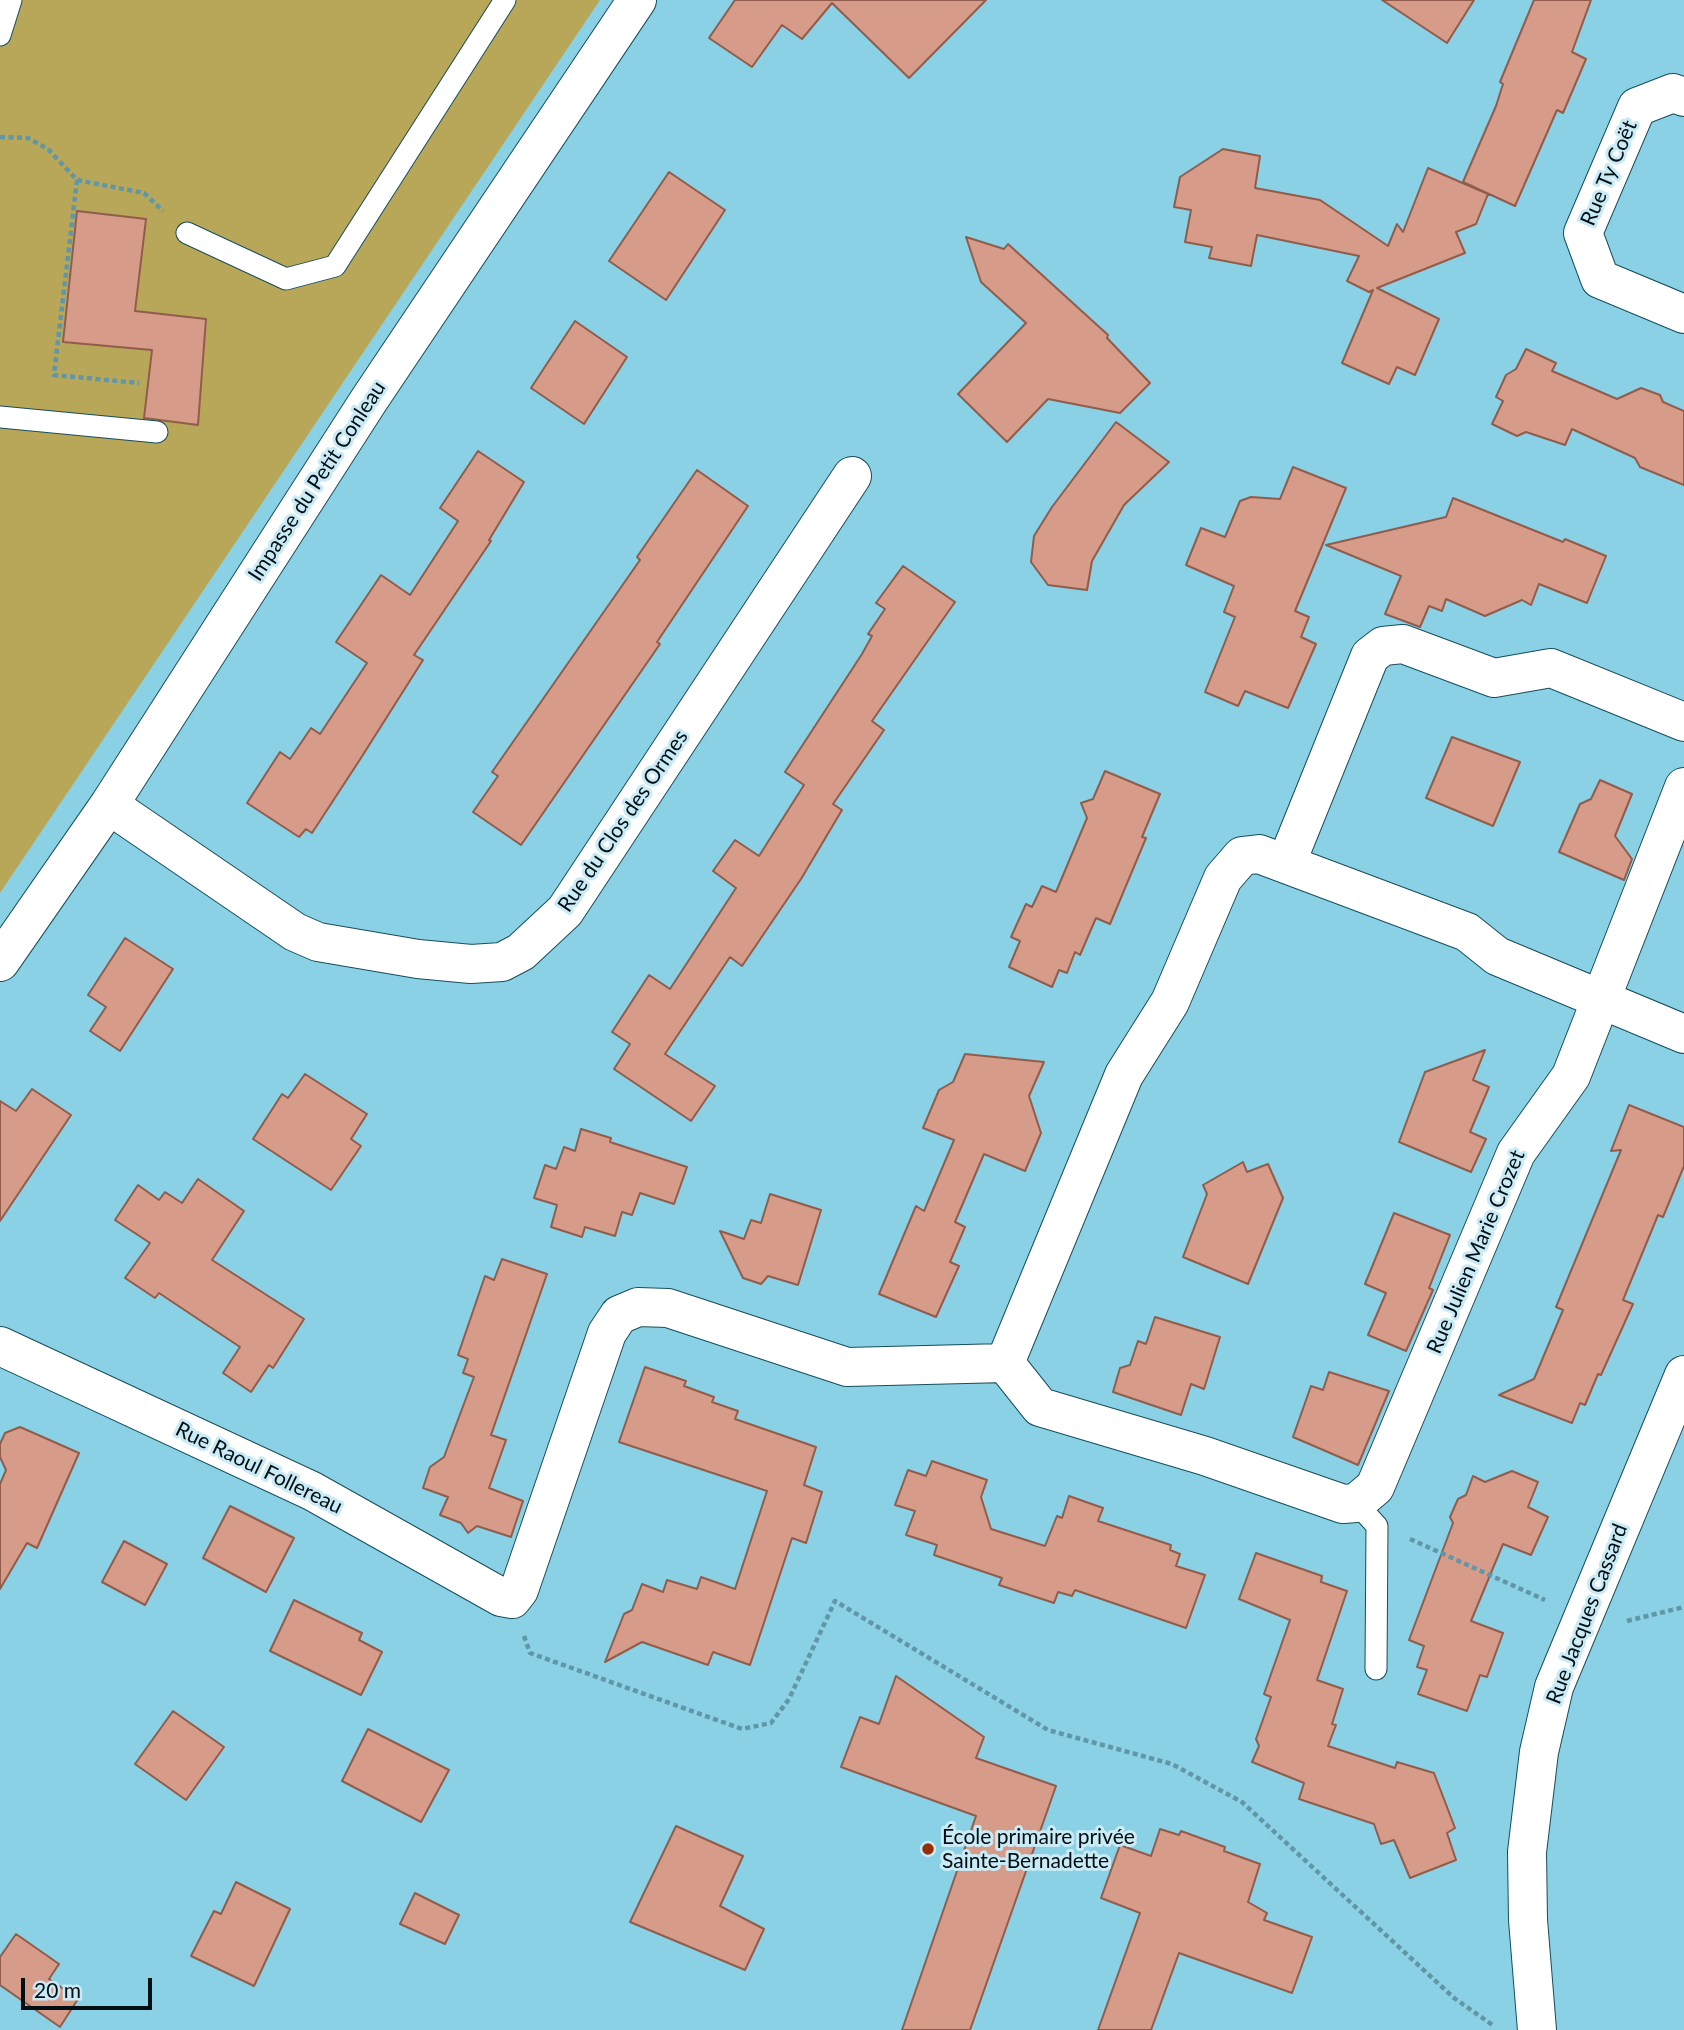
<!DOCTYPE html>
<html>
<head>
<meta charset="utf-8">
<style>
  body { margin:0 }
  #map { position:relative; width:1684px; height:2030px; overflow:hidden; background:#8ad1e5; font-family:Lato,sans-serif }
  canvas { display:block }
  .scale { position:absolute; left:21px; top:1978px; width:131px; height:32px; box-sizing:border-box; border:4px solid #000f14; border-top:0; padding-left:9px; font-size:21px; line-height:24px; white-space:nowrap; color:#000f14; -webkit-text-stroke:5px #caebf5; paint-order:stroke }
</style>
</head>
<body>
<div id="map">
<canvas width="1684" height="2030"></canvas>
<div class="scale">20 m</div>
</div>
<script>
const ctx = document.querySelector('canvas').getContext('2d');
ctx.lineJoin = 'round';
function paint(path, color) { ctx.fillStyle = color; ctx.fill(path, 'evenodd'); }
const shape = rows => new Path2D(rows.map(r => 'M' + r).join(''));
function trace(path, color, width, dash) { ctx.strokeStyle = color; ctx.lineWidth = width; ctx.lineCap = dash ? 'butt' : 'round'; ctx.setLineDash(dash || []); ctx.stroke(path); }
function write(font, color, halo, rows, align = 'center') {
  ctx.font = font + ' Lato,sans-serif'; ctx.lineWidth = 6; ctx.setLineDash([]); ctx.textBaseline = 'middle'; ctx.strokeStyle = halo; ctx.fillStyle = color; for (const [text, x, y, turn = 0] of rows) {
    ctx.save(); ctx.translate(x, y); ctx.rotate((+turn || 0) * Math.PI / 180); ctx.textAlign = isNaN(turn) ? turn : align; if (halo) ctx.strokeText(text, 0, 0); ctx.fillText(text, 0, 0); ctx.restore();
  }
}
paint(shape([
  [0,0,600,0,0,893]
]), '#b8a759');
const building = shape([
  [735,0,986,0,909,78,832,3,802,39,782,25,752,67,709,38,735,0],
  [1382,0,1474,0,1447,43,1382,0],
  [1534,0,1591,0,1572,52,1586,59,1563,113,1557,110,1515,206,1463,182,1496,106,1503,84,1500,82,1534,0],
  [1223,149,1260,156,1255,188,1320,200,1388,246,1397,224,1403,232,1428,168,1488,194,1476,224,1456,232,1465,253,1377,288,1439,319,1415,375,1397,367,1389,384,1342,363,1373,290,1369,292,1347,281,1359,256,1257,235,1251,266,1209,258,1212,247,1185,242,1191,210,1174,207,1180,177,1223,149],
  [669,172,725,210,666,300,609,261,669,172],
  [77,211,146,219,135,311,206,319,198,425,144,418,152,350,63,342,77,211],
  [966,237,1004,249,1008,244,1108,335,1107,338,1150,383,1120,413,1048,399,1007,442,958,394,1026,323,981,282,966,237],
  [575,321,627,357,584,424,531,388,575,321],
  [1526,349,1556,363,1552,371,1617,399,1641,388,1660,395,1663,402,1684,411,1684,485,1640,467,1635,458,1572,429,1565,445,1526,432,1517,436,1492,424,1503,401,1496,397,1506,375,1516,369,1526,349],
  [1116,422,1169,462,1124,505,1092,561,1087,590,1048,585,1031,562,1034,536,1052,507,1116,422],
  [478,451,524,482,489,540,491,541,414,655,423,660,359,761,312,833,306,829,299,837,247,803,280,752,290,759,311,728,320,734,367,663,336,642,381,575,410,595,458,521,440,508,478,451],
  [1293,467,1346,488,1295,611,1309,617,1301,637,1316,644,1288,708,1245,691,1238,706,1205,692,1235,617,1224,612,1234,586,1186,565,1201,528,1225,537,1240,501,1251,497,1280,499,1293,467],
  [697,470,748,506,657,642,660,644,521,845,473,812,498,776,492,772,640,560,637,557,697,470],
  [1453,498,1563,542,1565,539,1606,556,1587,603,1539,584,1531,605,1522,600,1485,616,1446,599,1442,611,1429,606,1420,627,1385,614,1401,576,1326,545,1446,517,1453,498],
  [903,566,955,602,872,721,884,730,833,804,842,810,801,879,742,966,730,957,665,1054,715,1086,691,1121,614,1069,630,1044,612,1032,649,975,670,989,736,888,713,871,735,840,759,856,804,785,785,772,862,654,872,636,868,634,885,609,876,603,903,566],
  [1452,737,1520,762,1493,826,1426,798,1452,737],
  [1105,771,1160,794,1142,837,1146,838,1110,924,1096,918,1080,955,1075,952,1067,973,1059,970,1052,987,1009,967,1020,941,1011,937,1026,904,1032,907,1042,886,1056,892,1087,818,1081,803,1093,799,1105,771],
  [1600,780,1632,794,1615,836,1632,859,1624,880,1559,852,1580,804,1591,799,1600,780],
  [125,938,173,969,120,1051,90,1031,106,1007,88,995,125,938],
  [1485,1050,1473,1080,1489,1087,1470,1132,1486,1139,1471,1172,1399,1142,1425,1072,1485,1050],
  [965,1054,1044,1062,1029,1096,1041,1133,1025,1171,984,1154,955,1222,965,1227,950,1262,959,1266,936,1317,879,1294,916,1206,924,1211,954,1140,923,1128,939,1090,953,1082,965,1054],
  [305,1074,367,1114,351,1139,361,1146,331,1190,253,1139,282,1094,288,1098,305,1074],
  [32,1089,71,1115,0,1221,0,1101,16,1111,32,1089],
  [1629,1105,1684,1127,1684,1166,1663,1217,1658,1215,1623,1300,1633,1304,1601,1375,1598,1374,1585,1405,1580,1403,1572,1423,1499,1395,1534,1379,1563,1310,1556,1307,1621,1150,1611,1151,1629,1105],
  [581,1129,611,1138,610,1142,687,1167,674,1204,640,1193,632,1215,622,1212,615,1236,585,1227,582,1237,551,1227,557,1205,534,1198,545,1165,556,1169,564,1147,575,1151,581,1129],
  [1243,1162,1247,1172,1268,1164,1283,1198,1248,1284,1183,1257,1207,1194,1203,1185,1243,1162],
  [198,1179,244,1211,212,1260,304,1319,273,1368,269,1365,251,1392,223,1373,240,1347,159,1293,155,1298,125,1278,150,1243,115,1220,138,1185,159,1200,165,1192,182,1203,198,1179],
  [770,1194,821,1210,798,1285,768,1276,761,1284,743,1278,720,1231,744,1239,751,1220,761,1223,770,1194],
  [1394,1213,1450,1235,1429,1288,1433,1290,1406,1351,1368,1335,1386,1293,1365,1284,1394,1213],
  [502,1259,547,1274,491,1435,506,1440,489,1488,523,1501,511,1537,477,1526,468,1533,461,1523,440,1515,448,1497,423,1488,430,1467,444,1457,474,1377,463,1373,468,1359,458,1355,485,1276,494,1280,502,1259],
  [1155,1317,1220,1337,1204,1389,1191,1384,1181,1415,1113,1392,1120,1368,1130,1365,1138,1341,1146,1344,1155,1317],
  [645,1367,686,1381,684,1386,714,1397,712,1402,738,1411,735,1419,816,1447,804,1485,822,1492,806,1543,792,1538,750,1665,713,1652,708,1665,642,1642,605,1662,624,1614,632,1610,642,1584,663,1592,667,1580,697,1589,701,1577,735,1589,767,1491,619,1442,645,1367],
  [1329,1372,1389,1391,1358,1465,1293,1437,1311,1386,1323,1390,1329,1372],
  [20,1427,79,1453,37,1548,27,1543,0,1589,0,1484,6,1470,0,1457,0,1444,5,1433,20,1427],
  [932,1461,987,1480,981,1497,991,1529,1045,1546,1057,1516,1062,1518,1069,1496,1103,1508,1098,1521,1171,1545,1170,1550,1180,1554,1176,1566,1205,1575,1186,1628,1075,1590,1072,1596,1058,1592,1054,1603,999,1585,1002,1578,934,1555,937,1545,906,1535,915,1511,895,1505,908,1470,926,1476,932,1461],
  [1512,1471,1538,1482,1528,1507,1548,1517,1531,1555,1503,1544,1471,1621,1503,1633,1487,1677,1480,1675,1467,1711,1418,1694,1427,1670,1417,1667,1424,1646,1409,1640,1453,1523,1450,1517,1458,1499,1466,1495,1473,1476,1485,1482,1512,1471],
  [230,1506,294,1538,266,1592,203,1558,230,1506],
  [124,1541,167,1564,145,1605,102,1582,124,1541],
  [1256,1553,1322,1576,1321,1582,1347,1591,1317,1680,1343,1689,1332,1724,1336,1725,1328,1746,1395,1768,1397,1762,1434,1773,1455,1828,1447,1833,1456,1860,1410,1878,1394,1840,1381,1844,1374,1824,1299,1799,1304,1783,1252,1762,1259,1746,1256,1739,1271,1697,1264,1694,1290,1620,1239,1599,1256,1553],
  [294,1600,362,1633,359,1640,382,1652,361,1695,270,1651,294,1600],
  [896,1676,984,1737,976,1758,1056,1786,970,2030,902,2030,976,1816,841,1767,860,1717,879,1724,896,1676],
  [173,1711,224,1747,186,1800,135,1764,173,1711],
  [368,1729,449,1770,421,1822,342,1781,368,1729],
  [676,1826,743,1856,720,1906,764,1929,745,1970,630,1922,676,1826],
  [1160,1829,1179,1835,1181,1831,1225,1847,1224,1851,1260,1864,1248,1902,1267,1913,1264,1920,1312,1937,1292,1993,1179,1953,1151,2030,1098,2030,1140,1913,1101,1898,1120,1845,1151,1856,1160,1829],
  [236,1882,290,1909,254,1986,191,1956,214,1911,221,1914,236,1882],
  [415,1893,459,1915,445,1944,400,1924,415,1893],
  [16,1934,59,1964,49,1979,78,1999,60,2027,0,1985,0,1957,16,1934]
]);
paint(building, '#d69b89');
trace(building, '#915c4b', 2);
const lane = shape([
  [0,35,11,0],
  [187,233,286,279,335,266,505,0],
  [0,417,157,432],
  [1356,1503,1377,1526,1376,1669]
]);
const street = shape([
  [1684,97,1673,93,1637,107,1583,233,1600,279,1684,314],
  [109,805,295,932,318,942,418,959,471,964,502,962,521,952,565,911,852,476],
  [1286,864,1370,656,1383,646,1403,644,1494,678,1551,668,1684,722],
  [0,962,109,805,369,400,637,0],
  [0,1346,312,1491,501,1597,512,1599,519,1590,607,1333,619,1315,638,1307,668,1308,847,1367,1005,1363,1124,1075,1170,1002,1223,878,1242,856,1259,854,1467,932,1497,956,1684,1034],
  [1005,1363,1040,1407,1205,1456,1343,1504,1356,1503,1375,1487,1516,1153,1571,1076,1684,787],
  [1537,2030,1528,1920,1527,1852,1539,1752,1554,1687,1684,1375]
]);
trace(lane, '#164e5c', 23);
trace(street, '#164e5c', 40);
trace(shape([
  [0,137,28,138,48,149,77,180,144,193,163,211],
  [77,180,54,375,139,383],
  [1410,1539,1545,1600],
  [1627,1621,1684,1607],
  [524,1636,530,1653,742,1729,771,1723,789,1699,835,1601,1048,1730,1172,1764,1242,1802,1454,1998,1494,2026]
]), '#6096a6', 4.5, [5, 3.5]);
trace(lane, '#fff', 21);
trace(street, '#fff', 38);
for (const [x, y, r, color] of [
  [928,1849,7,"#952e09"]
]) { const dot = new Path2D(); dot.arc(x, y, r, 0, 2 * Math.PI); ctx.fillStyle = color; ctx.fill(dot); trace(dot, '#caebf5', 2.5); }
write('21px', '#000f14', '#caebf5', [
  ["Rue Ty Coët",1609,173,-67],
  ["Impasse du Petit Conleau",317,481,-57],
  ["Rue du Clos des Ormes",623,821,-56],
  ["Rue Julien Marie Crozet",1476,1252,-67],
  ["Rue Raoul Follereau",259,1468,26],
  ["Rue Jacques Cassard",1587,1614,-69]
]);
write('21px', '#000f14', '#caebf5', [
  ["École primaire privée",942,1837],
  ["Sainte-Bernadette",942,1861]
], 'left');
</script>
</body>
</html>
